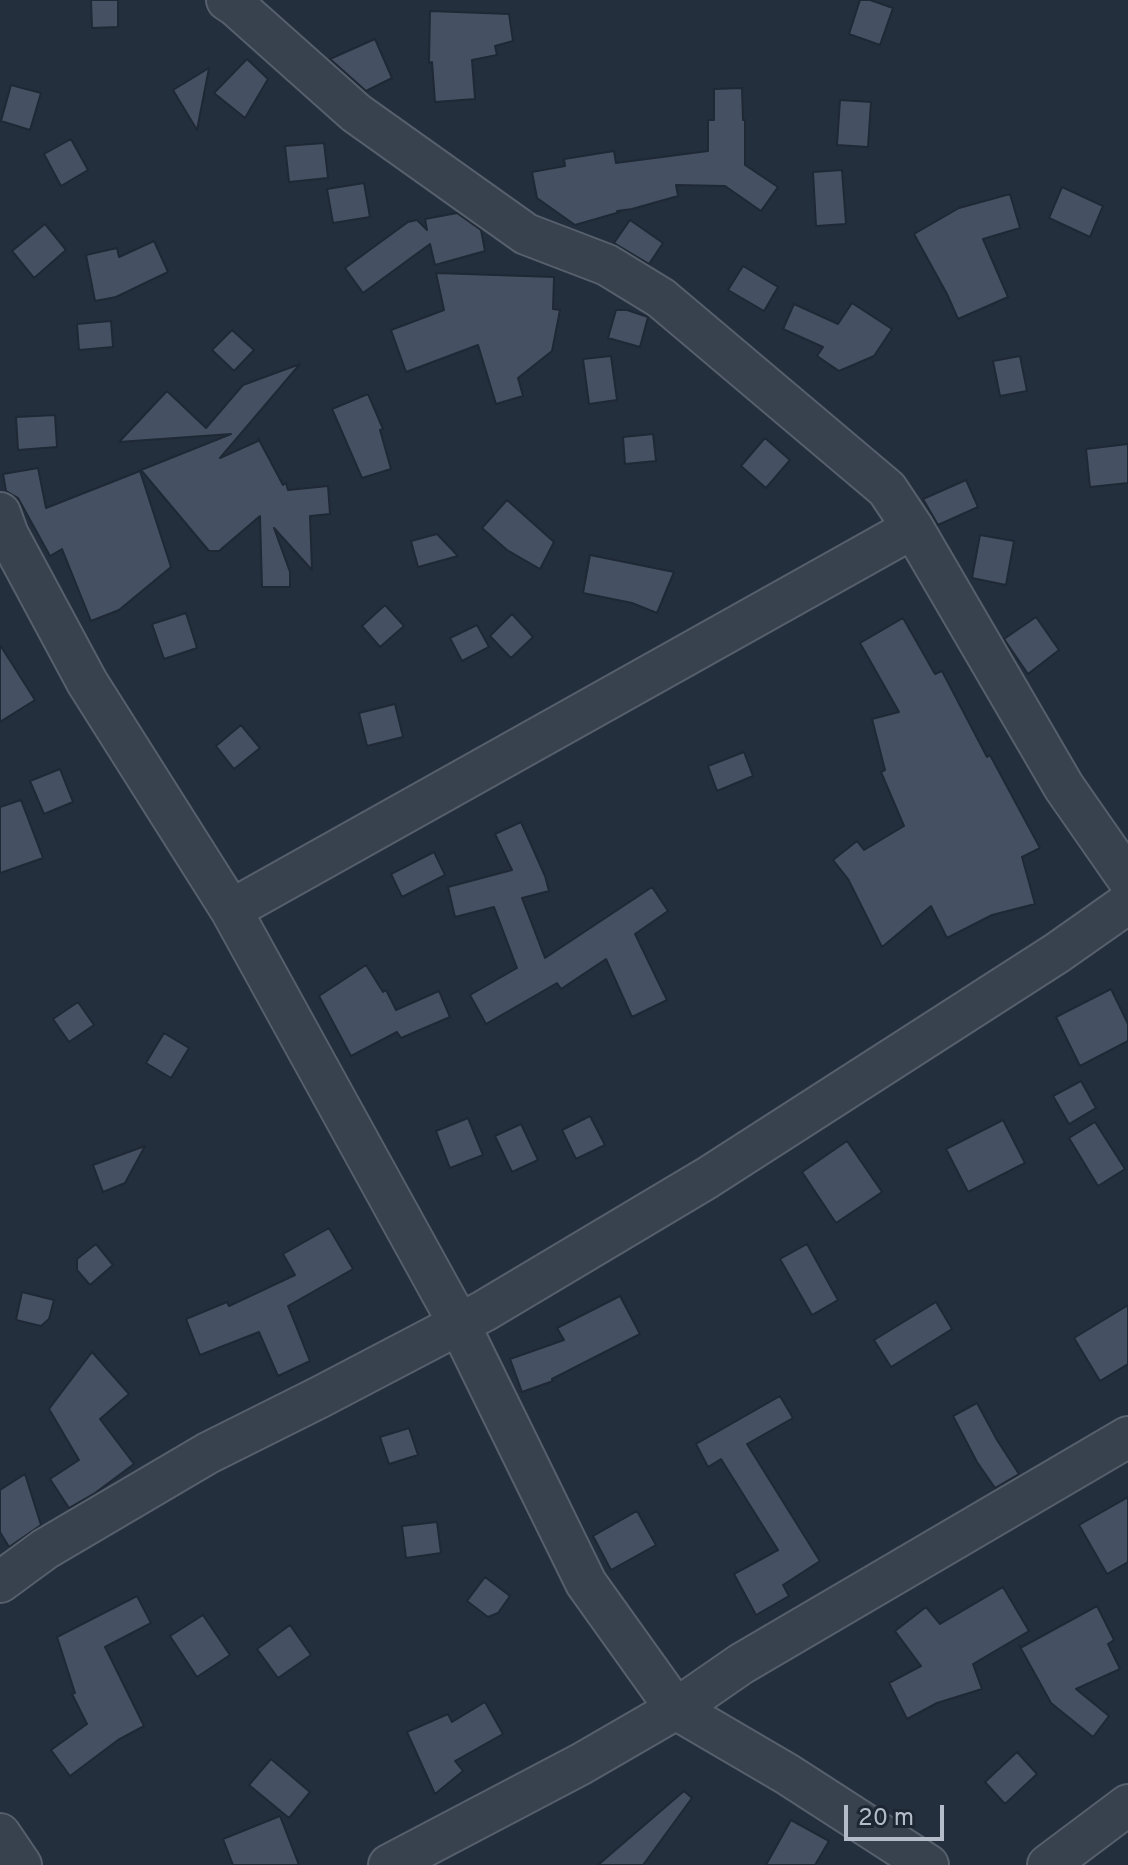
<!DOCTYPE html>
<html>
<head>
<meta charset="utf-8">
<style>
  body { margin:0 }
  #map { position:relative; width:1128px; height:1865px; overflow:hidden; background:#242f3e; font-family:Overpass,sans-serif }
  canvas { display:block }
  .scale { position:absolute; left:844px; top:1805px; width:100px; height:36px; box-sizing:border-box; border:4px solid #b4bcc9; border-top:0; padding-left:10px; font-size:24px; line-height:28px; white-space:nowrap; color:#b4bcc9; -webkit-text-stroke:6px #1d2633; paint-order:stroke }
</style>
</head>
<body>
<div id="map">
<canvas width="1128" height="1865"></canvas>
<div class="scale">20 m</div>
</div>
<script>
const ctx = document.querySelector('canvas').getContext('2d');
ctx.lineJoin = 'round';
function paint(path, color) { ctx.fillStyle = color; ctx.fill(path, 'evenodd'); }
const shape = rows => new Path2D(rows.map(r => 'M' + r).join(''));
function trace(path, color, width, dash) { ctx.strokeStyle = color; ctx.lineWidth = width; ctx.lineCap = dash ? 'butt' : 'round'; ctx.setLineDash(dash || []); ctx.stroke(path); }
const building = shape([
  [91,0,118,0,118,27,92,28,91,0],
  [860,0,870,0,893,8,880,45,849,34,860,0],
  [430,11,509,14,513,41,495,46,497,55,472,60,475,99,435,102,432,62,429,63,430,11],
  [375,39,392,78,366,91,330,59,375,39],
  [247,59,268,79,245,118,214,93,247,59],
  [209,68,197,130,173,90,209,68],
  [11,85,41,93,30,130,1,121,11,85],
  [742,88,743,120,745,120,745,165,778,187,761,211,725,186,676,185,678,196,632,209,617,211,620,212,575,225,537,198,532,172,565,166,564,159,614,151,616,163,708,151,708,120,714,120,714,89,742,88],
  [840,100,871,102,868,147,837,145,840,100],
  [71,139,88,170,61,186,44,154,71,139],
  [324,143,328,178,289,182,285,146,324,143],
  [842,170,846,224,816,226,813,172,842,170],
  [364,183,370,217,333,223,327,189,364,183],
  [1062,187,1103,206,1090,237,1049,218,1062,187],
  [1010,194,1020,228,983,239,1008,297,958,319,947,294,914,234,959,208,1010,194],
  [457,213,481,230,485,251,435,265,430,244,363,293,345,268,408,222,417,220,427,230,425,219,457,213],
  [630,220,663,243,649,264,614,243,630,220],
  [45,224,66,250,34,278,12,251,45,224],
  [154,241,168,272,116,297,95,301,86,255,117,248,119,257,154,241],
  [743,266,778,287,764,311,728,290,743,266],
  [436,273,554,277,553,309,560,310,552,351,518,378,523,396,496,404,478,345,406,372,391,330,444,310,436,273],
  [852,303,892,329,874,356,839,371,817,356,823,347,783,329,794,304,838,324,852,303],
  [616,310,627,310,648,317,640,347,608,338,616,310],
  [111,321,113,347,79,350,77,324,111,321],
  [232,330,254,350,234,371,212,350,232,330],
  [611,356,617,400,589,404,583,359,611,356],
  [1020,356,1027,391,1000,396,993,361,1020,356],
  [300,364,220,458,258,441,258,438,283,485,286,483,288,490,328,486,330,514,310,516,312,570,274,528,290,572,290,587,262,587,260,516,219,551,209,551,141,470,231,434,119,442,167,391,206,428,243,385,300,364],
  [368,394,383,429,380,430,391,469,362,478,332,409,368,394],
  [55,415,57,447,18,450,16,417,55,415],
  [653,434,656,461,625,464,623,437,653,434],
  [765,438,790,460,766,488,741,466,765,438],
  [1128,444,1128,483,1090,487,1086,449,1128,444],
  [38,468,46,508,140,471,171,567,119,610,91,621,62,549,50,556,18,498,6,491,3,474,38,468],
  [966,480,978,507,938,525,923,499,966,480],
  [507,500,554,542,540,569,507,550,482,528,507,500],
  [437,534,458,556,418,567,411,541,437,534],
  [980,535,1014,541,1006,585,972,578,980,535],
  [590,555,674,572,657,613,632,603,583,593,590,555],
  [385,605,404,626,380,647,362,626,385,605],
  [186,613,197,648,164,659,152,624,186,613],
  [512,614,533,637,511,658,490,636,512,614],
  [1036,617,1059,650,1028,674,1004,639,1036,617],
  [903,618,935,674,942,671,987,757,990,755,1040,848,1022,857,1035,904,992,915,947,938,931,906,882,947,848,879,833,860,857,841,864,850,904,826,881,772,885,770,872,719,899,712,860,643,903,618],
  [477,625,489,647,462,661,450,638,477,625],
  [0,645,35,700,0,722,0,645],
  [395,704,403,737,367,746,359,713,395,704],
  [241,725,260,748,234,769,216,746,241,725],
  [744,752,753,776,717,791,708,766,744,752],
  [60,769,73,802,44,814,30,781,60,769],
  [21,800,43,858,0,873,0,807,21,800],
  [521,822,545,876,549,891,522,898,545,958,652,887,668,911,635,934,667,1000,632,1017,606,959,561,989,557,983,486,1024,470,995,517,968,494,907,455,917,448,887,512,870,495,834,521,822],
  [434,852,445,875,402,897,391,874,434,852],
  [366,965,383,992,386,990,396,1010,439,991,450,1017,401,1038,397,1032,351,1056,319,996,366,965],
  [1111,989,1128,1024,1128,1041,1080,1066,1056,1017,1111,989],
  [78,1002,94,1025,69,1042,53,1019,78,1002],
  [164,1033,189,1048,171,1078,146,1063,164,1033],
  [1081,1081,1096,1108,1069,1124,1053,1096,1081,1081],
  [590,1116,605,1145,576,1159,562,1130,590,1116],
  [468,1118,483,1155,450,1168,436,1131,468,1118],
  [1003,1120,1025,1163,968,1192,946,1149,1003,1120],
  [1095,1122,1125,1169,1098,1186,1069,1138,1095,1122],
  [521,1124,538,1160,512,1172,495,1136,521,1124],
  [847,1141,882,1192,836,1223,802,1172,847,1141],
  [145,1146,125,1183,103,1192,93,1165,145,1146],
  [329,1228,353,1269,288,1306,310,1361,278,1376,259,1332,200,1355,186,1319,227,1302,229,1306,295,1275,283,1254,329,1228],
  [96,1244,113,1265,90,1285,77,1270,77,1259,96,1244],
  [807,1244,838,1300,812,1315,780,1259,807,1244],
  [22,1292,54,1300,49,1319,41,1326,16,1320,22,1292],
  [620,1296,640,1334,552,1379,553,1381,522,1392,510,1359,564,1340,557,1328,620,1296],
  [936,1302,952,1329,891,1367,874,1340,936,1302],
  [1128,1305,1128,1364,1100,1381,1074,1338,1128,1305],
  [92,1352,129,1394,100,1419,134,1464,95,1493,69,1508,50,1479,79,1460,49,1409,92,1352],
  [780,1396,793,1418,747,1444,820,1561,783,1585,789,1596,756,1615,734,1574,778,1550,721,1459,708,1467,696,1444,780,1396],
  [977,1403,997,1440,1019,1474,995,1488,977,1462,953,1416,977,1403],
  [409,1428,418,1455,389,1464,380,1437,409,1428],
  [25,1474,41,1525,9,1547,0,1532,0,1490,25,1474],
  [1128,1497,1128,1562,1107,1574,1079,1525,1128,1497],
  [637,1511,656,1545,611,1570,593,1536,637,1511],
  [437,1522,441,1553,406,1558,402,1526,437,1522],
  [485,1577,510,1596,498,1613,488,1617,467,1601,485,1577],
  [1003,1587,1029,1631,973,1664,982,1689,937,1703,907,1719,889,1683,921,1666,895,1631,926,1607,940,1624,1003,1587],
  [137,1596,151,1623,105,1647,144,1726,118,1740,70,1776,51,1750,87,1724,72,1694,75,1693,57,1637,137,1596],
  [1097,1606,1114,1640,1108,1644,1120,1669,1076,1689,1109,1716,1093,1737,1051,1703,1019,1645,1022,1647,1097,1606],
  [203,1615,230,1655,197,1677,170,1636,203,1615],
  [290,1625,311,1655,278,1678,257,1649,290,1625],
  [485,1702,503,1734,455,1761,463,1771,435,1794,407,1732,448,1714,452,1722,485,1702],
  [1017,1752,1037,1774,1005,1804,985,1782,1017,1752],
  [271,1759,310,1792,289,1818,249,1785,271,1759],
  [684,1791,692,1798,643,1865,598,1865,684,1791],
  [280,1816,299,1865,233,1865,223,1839,280,1816],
  [791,1820,829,1841,815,1865,766,1865,791,1820]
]);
paint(building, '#455162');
trace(building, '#1f2835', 2);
const street = shape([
  [227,0,236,6,356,113,526,234,607,265,661,298,887,489,913,528,1064,787,1128,879],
  [0,513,8,535,87,682,231,910,459,1324,586,1583,676,1709,787,1774,928,1865],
  [231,910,913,528],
  [0,1582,45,1549,208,1453,320,1397,484,1311,707,1178,1057,953,1128,903],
  [0,1834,21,1865],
  [389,1865,581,1764,676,1709,741,1664,1128,1437],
  [1048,1865,1128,1805]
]);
trace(street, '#565f6c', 44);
trace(street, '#38414e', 40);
</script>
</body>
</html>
